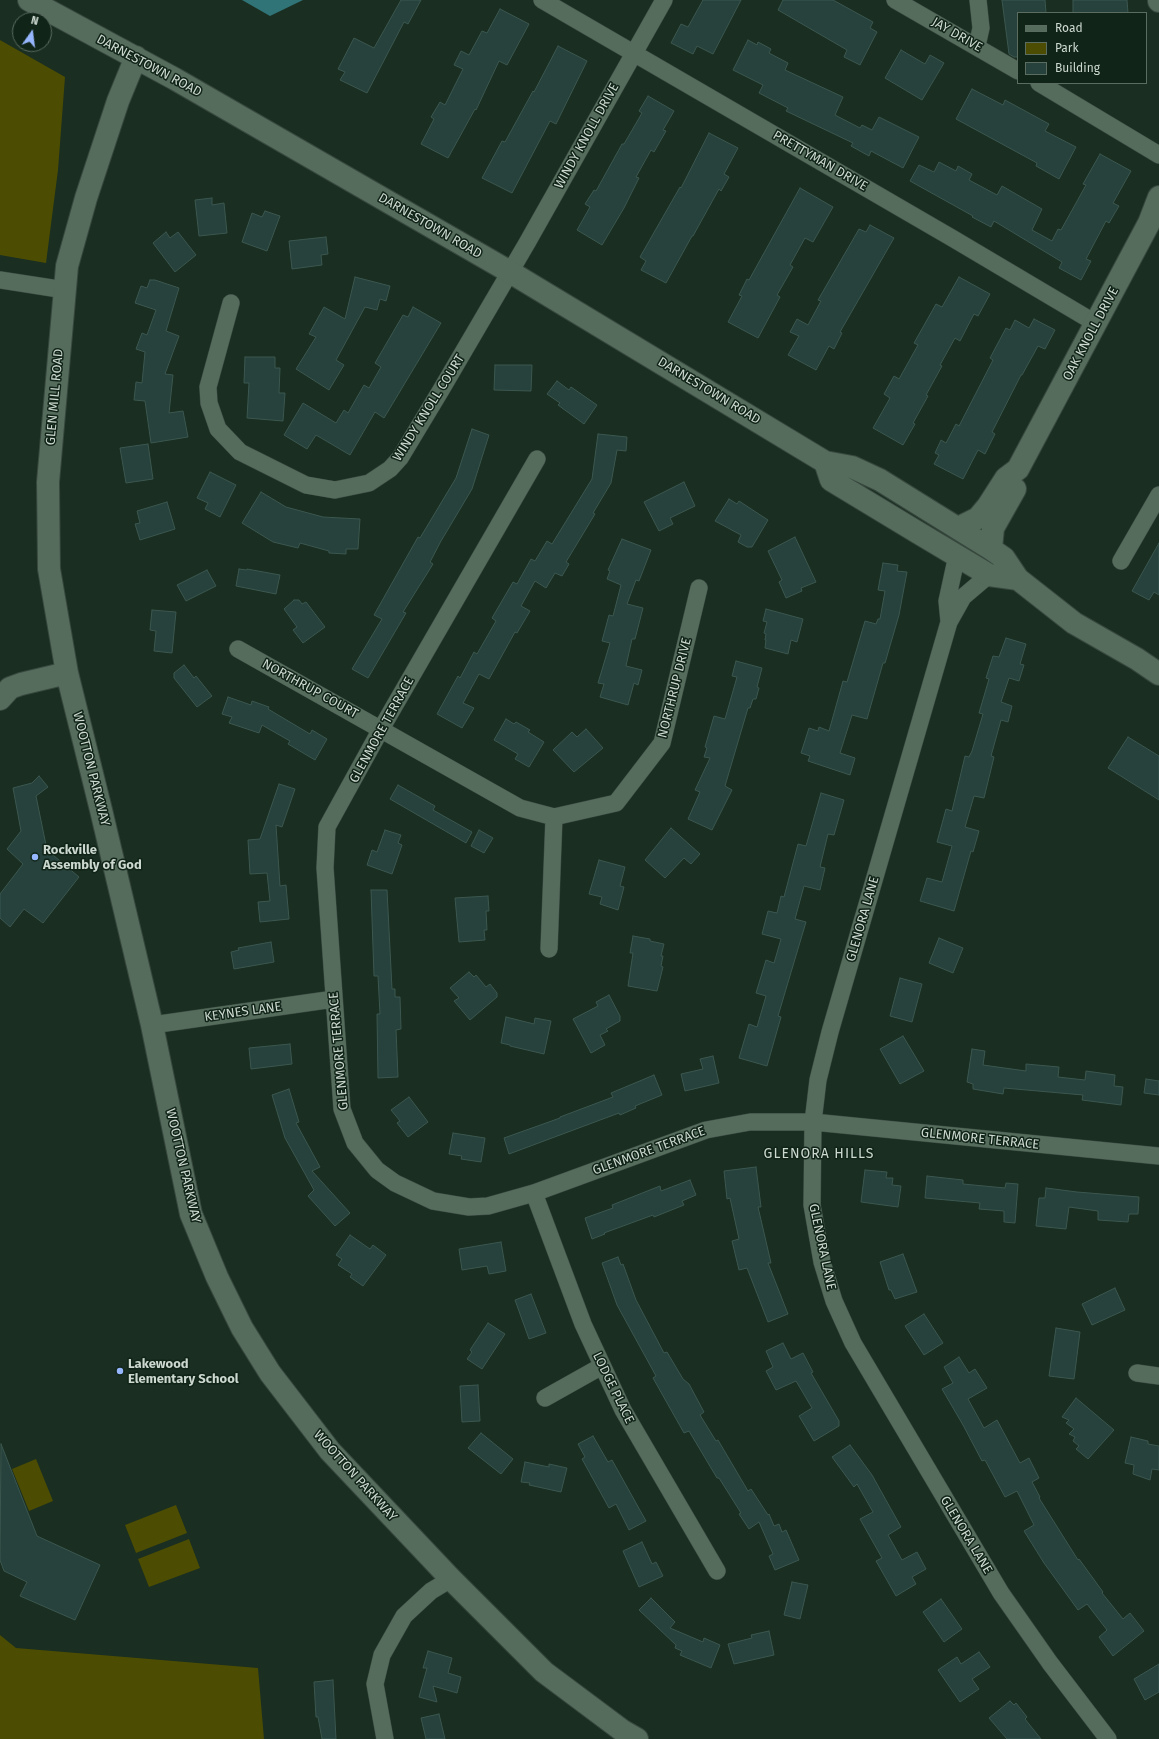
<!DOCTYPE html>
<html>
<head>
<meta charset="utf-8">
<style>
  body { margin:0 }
  #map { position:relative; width:1159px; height:1739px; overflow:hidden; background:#1a2e21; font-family:"Fira Sans",sans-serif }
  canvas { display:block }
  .legend { position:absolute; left:1017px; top:12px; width:130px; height:72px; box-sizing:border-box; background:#102417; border:1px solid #5b6c61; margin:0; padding:5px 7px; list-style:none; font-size:12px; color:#ccd8d0 }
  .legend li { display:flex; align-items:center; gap:8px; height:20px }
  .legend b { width:20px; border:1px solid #5b6c61 }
  .north { position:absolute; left:12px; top:12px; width:40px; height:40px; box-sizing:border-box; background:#102417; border:1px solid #5b6c61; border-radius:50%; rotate:14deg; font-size:11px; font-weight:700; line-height:16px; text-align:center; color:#ccd8d0 }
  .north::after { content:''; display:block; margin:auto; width:14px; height:18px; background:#96b6fd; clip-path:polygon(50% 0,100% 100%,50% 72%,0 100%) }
</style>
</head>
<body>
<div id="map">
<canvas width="1159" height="1739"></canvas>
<ul class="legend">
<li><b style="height:5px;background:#556b5c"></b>Road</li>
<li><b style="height:11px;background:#4c4d02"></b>Park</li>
<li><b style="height:11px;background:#27423c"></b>Building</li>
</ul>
<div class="north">N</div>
</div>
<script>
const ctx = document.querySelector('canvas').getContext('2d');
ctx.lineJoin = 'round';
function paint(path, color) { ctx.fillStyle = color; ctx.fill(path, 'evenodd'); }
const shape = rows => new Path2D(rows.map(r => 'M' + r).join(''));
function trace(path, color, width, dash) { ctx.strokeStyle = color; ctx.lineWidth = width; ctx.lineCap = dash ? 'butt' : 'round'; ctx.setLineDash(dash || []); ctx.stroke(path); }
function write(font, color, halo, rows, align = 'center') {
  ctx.font = font + ' "Fira Sans",sans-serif'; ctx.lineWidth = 3; ctx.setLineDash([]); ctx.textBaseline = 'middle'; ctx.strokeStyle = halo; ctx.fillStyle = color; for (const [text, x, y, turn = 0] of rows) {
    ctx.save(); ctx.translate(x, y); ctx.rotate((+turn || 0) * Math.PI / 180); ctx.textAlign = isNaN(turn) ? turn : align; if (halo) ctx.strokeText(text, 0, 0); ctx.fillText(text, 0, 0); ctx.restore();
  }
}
paint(shape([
  [0,40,65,77,58,170,46,263,0,255],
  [36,1459,53,1501,29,1511,12,1469],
  [176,1505,187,1533,136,1553,125,1525],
  [189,1539,200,1568,149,1587,138,1559],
  [0,1635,16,1648,258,1668,264,1739,0,1739]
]), '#4c4d02');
paint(shape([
  [242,0,303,0,270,16]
]), '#317477');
const building = shape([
  [401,0,421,0,408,24,404,22,367,93,340,80,345,72,338,69,354,38,374,48,401,0],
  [703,0,741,0,713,54,697,46,693,54,671,43,681,24,688,27,703,0],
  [783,0,833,0,873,22,870,28,877,32,860,65,844,57,847,50,778,10,783,0],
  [1002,0,1045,0,1046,13,1018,13,1018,57,1014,57,1009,54,1002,0],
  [1073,0,1127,0,1128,13,1073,13,1073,0],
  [500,9,529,24,507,65,499,61,476,110,475,109,448,158,421,144,434,119,431,117,440,102,445,105,463,69,454,65,461,51,469,55,482,31,487,33,500,9],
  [748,40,757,45,758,42,771,49,769,53,788,63,785,70,843,97,835,115,860,128,862,125,872,130,879,117,919,137,903,168,871,151,869,156,851,146,853,143,786,111,788,108,759,93,763,85,733,70,748,40],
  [558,46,587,61,556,124,550,121,512,193,482,178,502,141,505,142,533,91,534,92,558,46],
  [901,50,925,64,930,55,944,63,922,100,885,78,901,50],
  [972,89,1003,105,1005,100,1049,124,1045,131,1076,147,1059,179,1036,166,1037,163,956,119,972,89],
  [648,96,674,111,663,130,666,131,654,152,651,150,636,177,639,178,624,208,602,245,577,230,590,207,585,204,594,190,596,191,622,144,624,144,642,113,639,111,648,96],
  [709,133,738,148,724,174,729,177,721,191,719,189,693,236,692,236,666,283,641,270,646,261,640,257,680,187,681,188,709,133],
  [1100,154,1131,171,1113,203,1119,206,1109,223,1106,221,1086,259,1091,261,1081,280,1059,268,1062,262,994,221,991,227,972,217,973,216,910,181,919,165,934,172,939,162,956,171,958,166,972,174,969,180,997,195,1002,186,1042,209,1032,230,1052,241,1058,229,1061,230,1086,185,1083,184,1100,154],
  [800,188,833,207,813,242,805,238,790,265,793,267,777,295,780,297,758,338,728,322,742,296,739,295,747,279,749,280,800,188],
  [212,198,212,205,224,203,227,233,199,236,195,200,212,198],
  [265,211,280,216,267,251,242,242,252,213,262,217,265,211],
  [870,225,894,238,840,332,842,333,834,349,829,346,816,370,788,355,799,336,790,332,797,319,808,325,821,301,818,300,859,229,866,232,870,225],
  [166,232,170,238,178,232,196,255,175,272,153,243,166,232],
  [326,237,328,254,321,255,322,265,292,269,289,241,326,237],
  [355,277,390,286,386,301,380,299,377,310,365,307,336,360,344,365,329,390,296,369,316,337,309,334,324,307,345,319,355,277],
  [959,277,990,294,978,316,974,314,960,341,955,338,940,365,942,366,926,395,928,396,913,423,915,424,903,445,873,428,890,398,884,394,894,376,899,379,918,345,914,343,936,304,942,307,959,277],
  [150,280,155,280,179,288,166,331,179,336,165,374,173,375,169,413,183,411,188,437,151,443,145,401,134,400,136,382,142,383,145,352,136,349,142,333,147,335,156,310,135,303,141,286,147,288,150,280],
  [413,307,441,323,384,418,375,412,350,455,316,435,307,449,284,435,303,403,336,423,344,410,348,413,364,385,369,388,381,367,375,363,403,315,408,317,413,307],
  [1034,319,1055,330,1045,349,1038,346,1022,375,1021,375,992,432,995,434,985,454,978,450,963,479,934,464,939,455,935,453,941,440,946,443,956,424,959,426,993,360,990,358,1006,328,1010,330,1015,320,1029,328,1034,319],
  [245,357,275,357,275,368,280,368,279,393,285,393,283,421,247,418,249,383,244,383,245,357],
  [495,365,532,365,531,391,494,390,495,365],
  [557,381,569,390,571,387,597,405,584,424,558,405,560,403,547,394,557,381],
  [472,429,489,435,472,489,441,541,430,562,433,564,403,612,406,613,368,678,352,669,382,619,374,615,418,537,420,538,456,478,472,429],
  [598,434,627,437,626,451,617,450,611,483,593,513,595,514,566,562,569,564,562,576,555,573,546,588,535,581,521,606,530,611,517,633,515,632,489,679,479,674,463,703,474,708,462,728,437,714,458,676,460,678,474,652,477,654,496,621,492,618,513,582,517,584,531,559,535,561,547,541,552,544,592,479,598,434],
  [148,444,153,479,126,483,120,448,148,444],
  [210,472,236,485,220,517,205,509,208,503,197,498,210,472],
  [684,482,695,506,670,518,673,524,659,531,644,502,684,482],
  [261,492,286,507,323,517,360,519,358,549,346,549,346,554,329,553,329,551,300,543,298,548,273,542,242,523,261,492],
  [729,499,737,504,739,501,768,520,752,547,747,547,738,542,741,535,715,521,729,499],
  [167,502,175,529,140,540,135,524,140,523,137,511,167,502],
  [795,537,816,582,801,588,802,591,786,598,779,582,782,580,768,551,795,537],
  [622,539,651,550,639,581,636,580,627,604,643,608,635,639,632,639,626,666,642,670,638,685,634,683,628,705,600,697,604,684,598,683,610,643,602,641,609,615,613,616,621,585,607,579,610,571,608,570,622,539],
  [1159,543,1159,595,1154,592,1149,600,1132,591,1159,543],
  [883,563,898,565,897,571,907,572,899,615,885,663,883,663,867,719,852,715,840,753,855,758,850,775,808,761,810,756,801,753,809,728,818,731,819,727,829,731,843,681,847,682,865,621,876,624,878,619,880,619,885,591,878,590,883,563],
  [239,569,247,570,247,569,280,575,276,594,236,586,239,569],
  [207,570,216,586,186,601,177,585,207,570],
  [294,600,299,600,302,604,306,602,325,627,303,643,293,630,297,627,284,609,294,600],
  [766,609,803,619,797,642,791,640,788,654,765,648,766,640,765,640,766,634,764,633,767,622,763,621,766,609],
  [152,610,176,612,172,653,154,651,156,631,150,630,152,610],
  [1006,638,1026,644,1020,664,1024,665,1019,681,1009,678,1001,702,1012,706,1008,722,1001,720,991,756,994,757,984,798,974,796,965,827,979,831,973,852,971,851,954,911,920,901,927,878,942,882,952,846,937,842,946,809,952,811,965,756,969,757,972,751,983,714,979,713,989,679,986,678,993,656,999,657,1006,638],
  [736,661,762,668,757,687,759,688,756,699,753,699,750,708,748,708,725,786,732,790,712,830,688,819,700,792,695,790,710,758,704,757,707,748,705,747,714,716,725,719,737,677,732,676,736,661],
  [184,665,194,678,196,676,212,696,197,707,174,678,174,673,184,665],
  [228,697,251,705,252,701,269,707,268,709,310,734,312,730,327,739,315,760,288,744,290,741,262,725,259,733,229,723,232,717,222,714,228,697],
  [506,719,514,724,516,722,530,730,528,732,544,742,529,767,515,759,518,754,494,740,506,719],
  [586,729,603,748,574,772,553,750,572,732,577,737,586,729],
  [1128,737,1159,756,1159,800,1108,768,1128,737],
  [39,776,48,787,36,796,47,850,79,877,43,923,24,909,10,927,0,918,0,894,23,864,7,849,21,831,13,788,32,783,39,776],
  [279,784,295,789,282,827,276,825,280,886,286,885,289,919,260,922,258,902,270,901,267,873,250,874,248,840,260,839,279,784],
  [398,785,435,806,433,810,472,832,466,843,390,799,398,785],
  [821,793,844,800,834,835,828,834,820,867,825,868,820,890,804,886,795,919,806,922,778,1016,781,1017,767,1066,739,1058,749,1024,757,1027,766,996,756,993,766,960,774,963,781,939,762,934,768,911,777,913,781,896,784,897,798,844,806,846,821,793],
  [671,828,700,854,691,864,684,858,665,878,645,860,671,828],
  [385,830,401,835,398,843,402,845,392,874,367,865,372,850,377,852,385,830],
  [479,830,493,838,484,853,471,846,479,830],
  [599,860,625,867,620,886,624,887,618,910,600,904,602,897,589,894,599,860],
  [371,890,387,890,392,989,395,989,395,997,400,997,401,1029,396,1030,398,1077,378,1078,377,1014,380,1014,378,976,374,976,371,890],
  [488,896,489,911,486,911,487,930,484,930,485,940,459,942,455,898,488,896],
  [633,936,650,939,650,941,664,944,661,956,663,956,661,966,663,967,657,991,628,986,633,953,630,953,633,936],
  [939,938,963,948,953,973,929,963,939,938],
  [271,942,274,962,234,969,231,952,239,950,238,948,271,942],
  [469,972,474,977,476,975,486,987,490,984,497,993,497,997,470,1020,454,1001,459,998,450,988,469,972],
  [900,978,922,984,912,1022,890,1016,900,978],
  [609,995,620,1016,620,1021,606,1029,608,1031,600,1035,605,1045,591,1053,573,1019,598,1006,596,1002,609,995],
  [506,1017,534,1024,535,1018,551,1021,544,1054,510,1046,510,1045,501,1043,506,1017],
  [903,1036,924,1071,900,1084,880,1049,903,1036],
  [290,1044,292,1064,251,1069,249,1048,290,1044],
  [972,1049,985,1051,983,1065,1026,1071,1026,1064,1059,1067,1058,1077,1085,1080,1086,1071,1115,1075,1114,1086,1123,1087,1121,1105,1082,1100,1083,1095,1004,1088,1003,1094,973,1089,973,1084,967,1082,972,1049],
  [713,1056,719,1083,685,1091,681,1074,703,1069,700,1059,713,1056],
  [654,1075,662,1095,635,1106,636,1108,620,1115,619,1113,509,1154,504,1138,560,1118,560,1117,613,1097,611,1093,654,1075],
  [1146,1079,1159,1081,1159,1095,1144,1093,1146,1079],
  [289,1089,299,1122,296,1123,320,1167,312,1171,350,1213,335,1226,308,1196,314,1190,285,1138,272,1095,289,1089],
  [409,1097,428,1122,408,1137,397,1123,400,1121,391,1110,409,1097],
  [453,1133,485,1138,481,1162,461,1159,462,1156,449,1154,453,1133],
  [756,1167,761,1207,758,1207,771,1263,768,1263,788,1314,768,1322,747,1268,739,1270,732,1241,739,1239,730,1198,727,1199,724,1171,756,1167],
  [865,1170,887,1172,886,1178,893,1178,892,1185,901,1186,898,1207,861,1202,865,1170],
  [927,1176,963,1180,963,1184,1005,1188,1006,1183,1018,1184,1015,1223,1004,1222,1004,1211,979,1209,980,1203,925,1198,927,1176],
  [690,1180,696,1195,682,1201,684,1205,654,1217,653,1215,604,1233,605,1234,592,1239,585,1218,613,1208,612,1205,660,1186,661,1191,690,1180],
  [1046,1188,1077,1192,1139,1197,1138,1214,1129,1214,1128,1222,1098,1220,1098,1211,1069,1207,1066,1229,1036,1226,1039,1198,1045,1198,1046,1188],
  [350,1235,370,1249,373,1245,386,1255,363,1286,350,1277,352,1274,338,1265,342,1259,336,1255,350,1235],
  [501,1242,506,1271,489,1274,487,1266,462,1270,459,1249,501,1242],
  [903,1254,917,1292,895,1299,891,1290,889,1290,880,1262,903,1254],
  [618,1257,621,1265,623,1264,636,1300,664,1353,667,1352,683,1379,689,1384,704,1412,700,1415,716,1441,718,1440,748,1491,751,1489,768,1515,769,1514,774,1526,779,1524,782,1532,786,1530,799,1560,775,1570,769,1556,773,1554,759,1522,749,1529,739,1514,741,1513,719,1478,717,1478,689,1431,684,1433,653,1378,656,1376,617,1305,602,1263,618,1257],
  [1115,1288,1125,1310,1092,1325,1082,1304,1115,1288],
  [531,1294,546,1333,529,1339,515,1300,531,1294],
  [924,1314,943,1343,924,1355,905,1326,924,1314],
  [488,1323,505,1334,482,1369,467,1359,472,1352,470,1350,488,1323],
  [1056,1328,1080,1332,1074,1379,1049,1376,1056,1328],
  [783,1343,791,1359,803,1353,813,1372,811,1373,839,1421,839,1426,814,1441,799,1416,812,1408,796,1381,776,1390,766,1371,773,1367,766,1351,783,1343],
  [959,1357,969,1373,975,1369,987,1388,968,1399,984,1428,997,1420,1020,1463,1029,1458,1039,1478,1032,1482,1040,1497,1039,1498,1078,1560,1079,1559,1103,1592,1102,1593,1123,1619,1130,1613,1144,1631,1113,1656,1099,1637,1107,1630,1087,1604,1078,1610,1044,1563,1024,1531,1034,1525,1017,1491,1005,1497,985,1460,982,1461,963,1425,942,1389,953,1383,944,1367,959,1357],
  [478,1385,480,1421,462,1422,460,1386,478,1385],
  [1076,1398,1114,1430,1088,1459,1076,1449,1079,1446,1073,1441,1075,1437,1069,1434,1074,1429,1066,1423,1069,1420,1062,1417,1076,1398],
  [481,1433,513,1459,501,1474,468,1448,481,1433],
  [593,1436,608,1462,612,1460,646,1521,629,1530,616,1504,609,1508,582,1459,585,1457,578,1444,593,1436],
  [1131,1437,1148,1441,1148,1444,1159,1446,1159,1470,1152,1469,1150,1480,1133,1474,1134,1465,1125,1463,1131,1437],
  [1,1444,37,1536,100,1565,75,1620,20,1596,27,1582,4,1571,0,1560,1,1444],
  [850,1445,872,1475,901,1527,888,1535,902,1560,917,1552,926,1569,912,1577,916,1584,896,1596,876,1561,882,1558,860,1519,873,1512,857,1484,854,1487,832,1457,850,1445],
  [525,1462,549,1467,549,1464,567,1468,561,1492,529,1485,530,1483,521,1482,525,1462],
  [642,1542,652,1564,656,1562,663,1576,639,1587,623,1551,642,1542],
  [792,1582,808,1585,800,1619,784,1615,792,1582],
  [651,1598,675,1622,670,1628,703,1642,704,1638,720,1645,711,1668,680,1655,682,1651,675,1648,676,1645,639,1610,651,1598],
  [941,1599,962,1629,944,1642,923,1612,941,1599],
  [769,1631,774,1655,734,1664,728,1644,752,1638,751,1635,769,1631],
  [428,1651,452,1658,448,1673,461,1677,457,1693,433,1686,437,1702,419,1697,427,1668,423,1668,428,1651],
  [979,1652,990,1667,972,1679,979,1689,960,1702,938,1670,957,1657,961,1664,979,1652],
  [1159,1664,1159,1692,1145,1700,1134,1679,1159,1664],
  [333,1680,336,1739,322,1739,318,1717,316,1717,314,1682,333,1680],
  [1010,1701,1014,1705,1016,1703,1027,1717,1025,1719,1041,1739,1007,1739,989,1718,1010,1701],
  [439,1714,445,1739,426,1739,421,1718,439,1714]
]);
paint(building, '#27423c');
trace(building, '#3b5750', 1);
const street = shape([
  [542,0,952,238,1097,324],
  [895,0,1018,71],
  [977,46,981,28,978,0],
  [1039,83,1159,155],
  [0,280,65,290],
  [231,303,208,387,209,403,218,429,240,452,306,485,335,490,369,483,390,469,400,458,441,390,527,243,664,0],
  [537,459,381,729,327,827,325,868,342,1109,355,1143,377,1170,395,1183,433,1201,469,1207,488,1206,534,1193,706,1130,750,1122,813,1122,1159,1156],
  [1121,561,1159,495],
  [989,575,963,597,949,622,830,1032,818,1080,813,1122,812,1205,822,1262,834,1301,853,1343,1001,1593,1050,1663,1108,1739],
  [949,622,947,601,957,555],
  [238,649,520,808,554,817,616,803,662,743,699,588],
  [549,949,554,817],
  [152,1025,334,999],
  [534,1193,583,1324,623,1410,717,1571],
  [1137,1373,1159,1376],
  [545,1398,602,1366],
  [385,1739,375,1684,382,1655,404,1616,431,1591,451,1579]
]);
const secondary = shape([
  [29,0,175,79,510,272,825,462,852,467,880,480,991,549,1004,558,1018,579,1074,623,1137,659,1159,674],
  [1159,0,1159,1],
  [136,57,118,101,86,198,67,266,48,482,49,569,67,673,101,810,152,1025,191,1214,217,1277,242,1328,270,1373,330,1451,451,1579,544,1672,623,1731,637,1739],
  [825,462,831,480,917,532,989,575,1018,579],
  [958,528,978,518,988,506,1006,478,1018,469,1149,223,1159,197],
  [991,549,993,528,1015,489],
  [0,699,10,688,21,684,67,673]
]);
trace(street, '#37483d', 18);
trace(secondary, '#37483d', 24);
trace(street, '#556b5c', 17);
trace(secondary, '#556b5c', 22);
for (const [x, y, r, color] of [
  [35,857,4,"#96b6fd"],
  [120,1371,4,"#96b6fd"]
]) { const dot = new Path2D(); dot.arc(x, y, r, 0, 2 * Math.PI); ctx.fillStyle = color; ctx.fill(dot); trace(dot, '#102417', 1.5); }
write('13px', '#ccd8d0', '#102417', [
  ["JAY DRIVE",957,35,30],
  ["DARNESTOWN ROAD",149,66,28],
  ["WINDY KNOLL DRIVE",587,136,-61],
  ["PRETTYMAN DRIVE",820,161,30],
  ["DARNESTOWN ROAD",430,226,30],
  ["OAK KNOLL DRIVE",1091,334,-62],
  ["DARNESTOWN ROAD",709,391,31],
  ["GLEN MILL ROAD",55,397,-85],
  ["WINDY KNOLL COURT",429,408,-58],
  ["NORTHRUP DRIVE",675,688,-76],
  ["NORTHRUP COURT",310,689,29],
  ["GLENMORE TERRACE",382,730,-61],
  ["WOOTTON PARKWAY",91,769,76],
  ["GLENORA LANE",863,919,-74],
  ["KEYNES LANE",243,1012,-8],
  ["GLENMORE TERRACE",339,1051,-95],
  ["GLENMORE TERRACE",980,1139,6],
  ["GLENMORE TERRACE",649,1151,-20],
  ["WOOTTON PARKWAY",183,1166,77],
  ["GLENORA LANE",822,1247,78],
  ["LODGE PLACE",613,1388,64],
  ["WOOTTON PARKWAY",355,1476,48],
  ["GLENORA LANE",966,1535,59]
]);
write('bold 13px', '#ccd8d0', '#102417', [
  ["Rockville",43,850],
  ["Assembly of God",43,865],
  ["Lakewood",128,1364],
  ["Elementary School",128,1379]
], 'left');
ctx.letterSpacing = '1px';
write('14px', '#ccd8d0', '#102417', [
  ["GLENORA HILLS",819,1154]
]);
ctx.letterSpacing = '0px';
</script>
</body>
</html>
